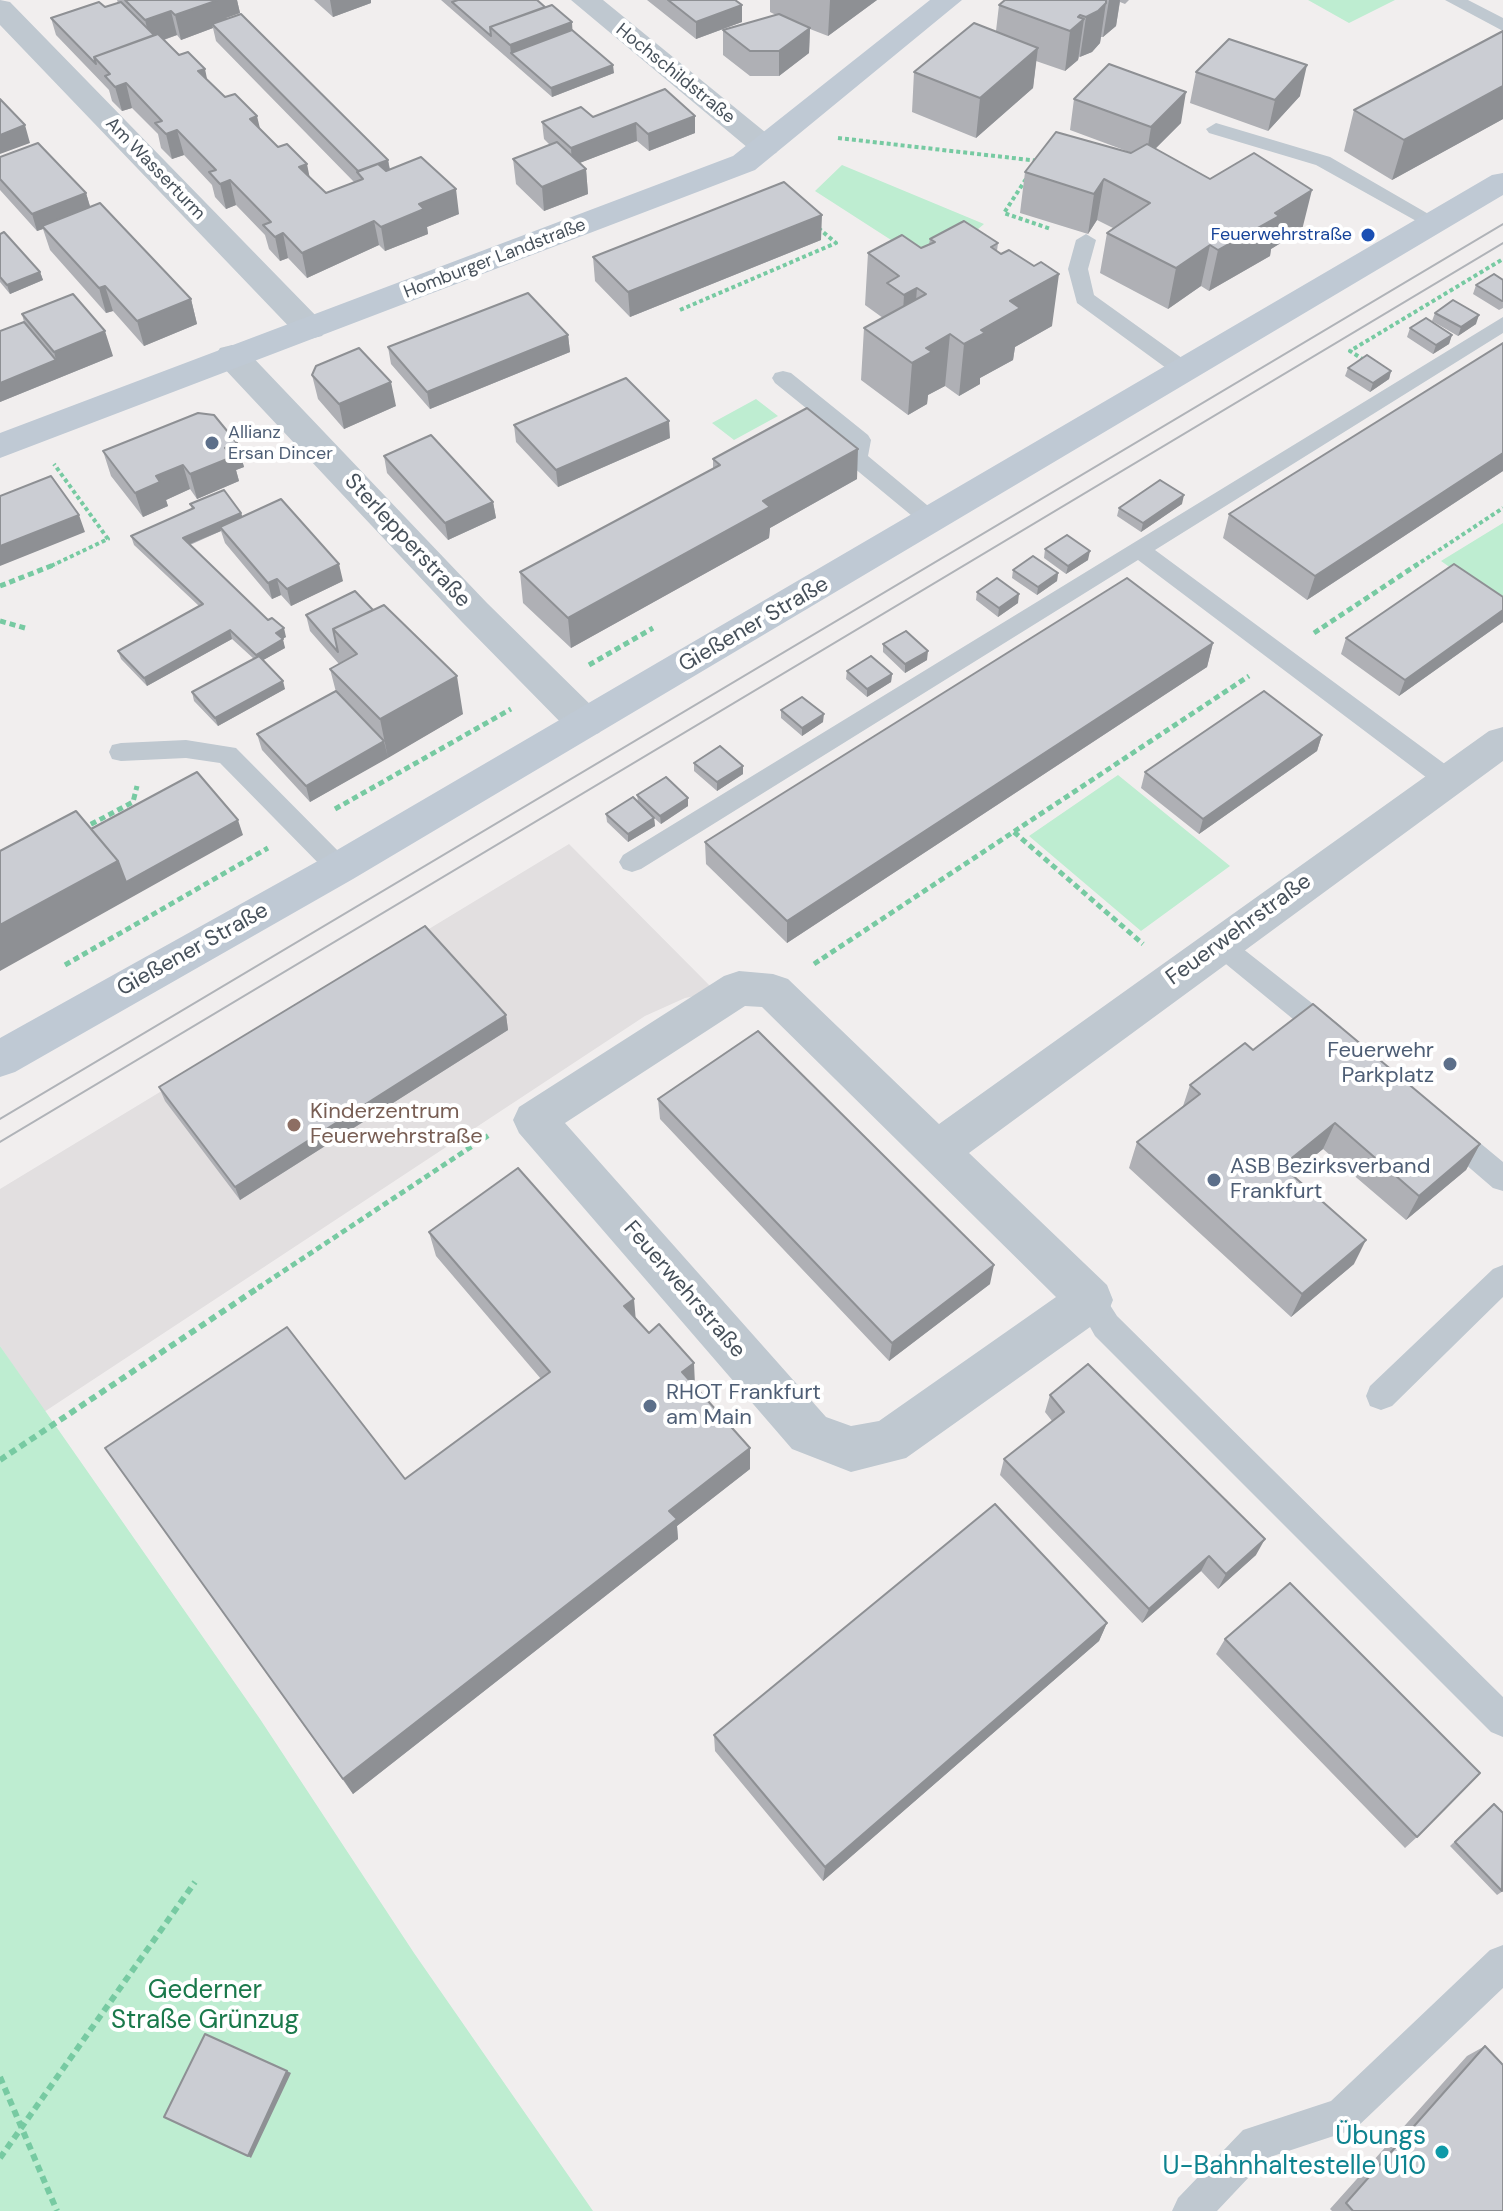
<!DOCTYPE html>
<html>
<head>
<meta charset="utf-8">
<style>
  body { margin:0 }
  canvas { display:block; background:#f1eeee }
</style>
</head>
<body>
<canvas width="1503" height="2211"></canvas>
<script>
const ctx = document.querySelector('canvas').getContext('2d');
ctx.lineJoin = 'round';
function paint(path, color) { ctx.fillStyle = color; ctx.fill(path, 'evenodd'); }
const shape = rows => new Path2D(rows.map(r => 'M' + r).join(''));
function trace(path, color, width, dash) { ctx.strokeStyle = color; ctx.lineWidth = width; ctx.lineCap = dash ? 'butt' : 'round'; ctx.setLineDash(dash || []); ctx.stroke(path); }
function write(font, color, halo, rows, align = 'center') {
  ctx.font = font + ' "DM Sans",sans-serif'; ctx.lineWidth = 8; ctx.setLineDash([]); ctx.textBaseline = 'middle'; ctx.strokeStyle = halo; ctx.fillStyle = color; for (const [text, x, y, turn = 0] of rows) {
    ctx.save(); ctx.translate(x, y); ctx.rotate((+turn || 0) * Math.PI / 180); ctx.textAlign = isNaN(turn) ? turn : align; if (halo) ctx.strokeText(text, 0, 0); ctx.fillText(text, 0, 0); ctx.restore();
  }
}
paint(shape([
  [569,844,716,992,685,998,645,1016,44,1412,0,1346,0,1189]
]), '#e2dfe0');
paint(shape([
  [1308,0,1395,0,1349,23],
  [842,165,984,224,933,267,815,191],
  [756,399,778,416,734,440,712,423],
  [1503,523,1503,605,1441,561],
  [1118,775,1230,866,1141,931,1029,836],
  [0,1346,260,1719,414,1953,593,2211,0,2211]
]), '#beedd1');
trace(shape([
  [838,138,1039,161],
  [1026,179,1004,213,1051,229],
  [680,310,836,243,817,227],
  [1364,360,1350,351,1503,259],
  [51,566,108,539,54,464],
  [1415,566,1503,508]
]), '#77caa2', 4, [4, 3]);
trace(shape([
  [0,586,56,564],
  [0,621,25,628],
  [1314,633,1418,564],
  [589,665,653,628],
  [335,809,511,709],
  [82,829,133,802,137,786],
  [1014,832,1143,944],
  [814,964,1249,676],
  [65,965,268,848],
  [258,1288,489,1135]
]), '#77caa2', 5, [6, 4]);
trace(shape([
  [0,1460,261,1286],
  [0,2077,57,2211],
  [0,2158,195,1882]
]), '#77caa2', 6, [7, 5]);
paint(shape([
  [1445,0,1468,0,1503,18,1503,31,1445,0],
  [1216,123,1330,157,1444,223,1441,227,1427,227,1316,165,1209,133,1206,129,1216,123],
  [1086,234,1096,240,1088,269,1094,295,1193,366,1196,371,1193,376,1177,376,1077,303,1068,269,1076,240,1086,234],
  [1503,317,1503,333,1155,550,1457,773,1461,780,1457,787,1448,789,1439,787,1138,560,641,869,632,872,623,869,619,862,623,855,1503,317],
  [783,371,791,373,868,435,871,440,868,456,939,515,942,520,939,525,923,525,848,463,845,458,848,442,775,383,772,378,775,373,783,371],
  [186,740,236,748,348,861,352,868,348,875,339,878,330,875,220,763,186,758,121,761,112,759,109,752,112,745,121,743,186,740],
  [1219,933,1228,937,1341,1026,1345,1034,1341,1042,1331,1045,1321,1042,1210,951,1206,944,1210,937,1219,933],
  [1446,1119,1456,1123,1503,1162,1503,1191,1493,1188,1436,1139,1432,1131,1436,1123,1446,1119],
  [1503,1265,1503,1297,1392,1406,1381,1410,1370,1406,1366,1396,1370,1386,1493,1269,1503,1265],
  [1090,1287,1101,1291,1117,1316,1503,1697,1503,1737,1491,1732,1095,1336,1075,1300,1079,1291,1090,1287],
  [1503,1945,1503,1988,1355,2129,1267,2158,1217,2211,1172,2211,1178,2198,1243,2130,1331,2101,1490,1950,1503,1945]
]), '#bfc8d0');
paint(shape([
  [0,0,10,2,322,322,327,329,322,336,310,339,298,336,0,25,0,0],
  [571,0,603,0,776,141,780,147,776,153,765,156,754,153,571,0],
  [232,345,244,348,487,603,599,713,604,723,599,733,585,737,571,733,461,621,220,364,215,356,220,348,232,345],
  [1503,727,1503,761,969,1153,1107,1285,1113,1300,1107,1315,906,1458,851,1472,792,1449,519,1133,513,1120,519,1107,724,976,739,971,773,974,788,979,939,1124,1489,731,1503,727],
  [745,1006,762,1007,1056,1297,879,1421,851,1426,826,1417,565,1123,745,1006]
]), '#bfc8d0');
paint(shape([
  [930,0,962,0,755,170,0,458,0,433,733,156,930,0],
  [1503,173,1503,195,353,879,15,1072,0,1077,0,1038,325,857,1492,175,1503,173]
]), '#bfc9d4');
trace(shape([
  [0,1119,1503,224],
  [0,1142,1503,243]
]), '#b0b3b8', 2);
paint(shape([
  [117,0,237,0,240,13,226,18,226,19,388,160,390,169,459,214,427,227,428,234,385,251,379,245,307,278,288,258,280,261,269,249,265,235,236,205,226,209,215,197,212,185,184,155,172,159,161,148,158,134,132,108,122,111,112,101,109,90,56,35,51,18,105,7,118,3],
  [213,28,216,41,354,182,326,193,260,129,164,40,177,35,181,40],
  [314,0,371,0,371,3,333,17],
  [441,0,537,0,572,30,614,73,552,97],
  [647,0,735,0,742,22,696,39],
  [770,0,877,0,828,36,810,29,809,53,779,76,750,76,723,55,723,30,776,15,770,12],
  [1005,0,1129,0,1125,4,1120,2,1116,26,1103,37,1101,37,1100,43,1092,52,1079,57,1078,60,1065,71,1036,61,1033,88,976,138,912,112,914,72,996,31,999,5],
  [1503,31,1503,119,1392,180,1344,151,1354,110],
  [1196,72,1300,96,1268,131,1190,103],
  [1074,99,1181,123,1155,149,1302,230,1271,249,1270,256,1209,291,1201,286,1168,309,1100,273,1107,233,1113,228,1097,220,1088,234,1020,213,1025,172,1132,153,1070,130],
  [593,117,695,133,649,151,637,141,579,163,586,169,588,194,544,211,516,184,513,159,550,145,544,139,542,122],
  [0,157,86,193,90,206,191,299,197,324,144,346,113,311,106,313,50,250,43,229,37,231,0,190],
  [0,234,40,272,43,280,10,294,0,282],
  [930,239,998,243,997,251,1052,326,1015,347,1013,360,980,378,980,384,959,396,945,386,928,395,927,404,908,415,861,380,864,328,883,318,865,305,868,253,921,248,929,244],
  [821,240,630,317,595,281,593,257],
  [1503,280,1503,308,1499,310,1473,294,1476,285],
  [1435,313,1476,324,1458,336,1432,321],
  [22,314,113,356,0,402,0,331,24,322],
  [1410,328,1452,335,1449,344,1433,354,1407,337],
  [568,335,570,352,430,409,391,364,388,347],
  [1503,343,1503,471,1307,600,1223,538,1229,514],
  [1348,368,1391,371,1389,379,1370,392,1345,376],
  [312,375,396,406,344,429,318,399],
  [514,425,670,438,558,487,516,442],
  [237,443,244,467,236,470,239,481,197,499,190,489,166,500,168,506,143,517,111,476,103,451],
  [384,456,493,502,496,518,448,540,387,473],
  [713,459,857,479,770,528,769,538,571,648,523,603,520,572,713,469],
  [190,504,241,513,242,516,343,581,291,606,281,595,272,599,225,543,221,531,190,545,286,637,282,639,285,648,263,660,285,689,218,726,194,701,192,692,254,659,232,639,147,686,121,659,118,651,199,606,134,545,131,536,192,509],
  [1182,504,1141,532,1117,516,1119,508],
  [1045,549,1088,560,1066,574,1044,558],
  [1013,570,1058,573,1057,581,1037,595,1012,578],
  [355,591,463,714,310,802,262,750,257,734,336,692,330,669,339,664,310,631,306,615],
  [977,592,1018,603,998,617,976,600],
  [1503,597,1503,622,1399,696,1341,654,1346,638],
  [1213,643,1207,667,787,943,706,864,705,842],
  [883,644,927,660,905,673,883,652],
  [847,671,892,674,891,682,867,697,846,679],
  [781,710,823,722,802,736,781,718],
  [1322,735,1317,751,1199,834,1141,788,1145,772],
  [694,763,743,766,743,774,717,791,694,771],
  [637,795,688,798,688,806,661,824,654,818,655,826,628,842,607,822,606,814,638,802],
  [506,1015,508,1030,240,1200,165,1101,159,1087],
  [1253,1050,1480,1144,1466,1170,1406,1220,1323,1149,1292,1174,1354,1264,1291,1317,1129,1168,1137,1142,1183,1106,1190,1085],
  [658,1099,990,1284,889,1361,660,1119],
  [429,1232,636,1319,750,1448,750,1469,677,1526,678,1539,353,1794,105,1448,405,1479,541,1379,436,1256],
  [1050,1395,1256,1555,1218,1589,1201,1571,1142,1623,1000,1475,1004,1459,1052,1421,1045,1412],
  [1107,1623,1099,1641,823,1881,715,1751,714,1735],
  [1225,1639,1417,1837,1405,1848,1216,1654],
  [1489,1808,1503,1891,1497,1895,1450,1846],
  [1485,2046,1503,2211,1332,2211,1330,2209,1467,2056]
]), '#afb0b5');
paint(shape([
  [218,0,237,0,240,13,226,18,227,23,212,24,213,28,181,40,175,15],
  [330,0,371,0,371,3,333,17],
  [830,0,877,0,828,36],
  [1109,0,1120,0,1116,26,1103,37],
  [1106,3,1100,43,1092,52,1080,57,1086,17],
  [742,5,742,22,696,39,696,22],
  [171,11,177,35,151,44,145,20],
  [1080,15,1079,23,1084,19,1078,60,1065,71,1070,31],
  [572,22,573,39,511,53,512,62,510,45],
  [810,28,809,53,779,76,779,51],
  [1038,48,1033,88,976,138,980,98],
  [613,65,614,73,552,97,551,88],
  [1307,65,1300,96,1268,131,1275,100],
  [205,69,210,93,198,71],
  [126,83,132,108,122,111,115,87],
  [1503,86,1503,119,1392,180,1404,140],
  [1186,92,1181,123,1146,158,1151,127],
  [257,116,263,141,250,119],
  [695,116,695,133,649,151,648,134],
  [636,123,637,141,572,166,571,148],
  [25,125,30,143,0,154,0,135],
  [177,130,184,155,172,159,166,134],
  [388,160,391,178,363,179,358,171],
  [307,164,312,189,299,167],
  [586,169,588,194,544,211,542,187],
  [1104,179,1097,220,1088,234,1094,194],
  [230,180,236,205,226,209,220,184],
  [456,189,459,214,427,227,428,234,385,251,381,227,419,204],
  [1312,190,1302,230,1271,249,1270,256,1209,291,1218,250],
  [86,193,91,210,42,226,43,229,37,231,32,214],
  [822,215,821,240,630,317,628,292],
  [374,221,379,245,307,278,302,253],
  [283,233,288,258,280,261,275,237],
  [1210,245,1201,286,1168,309,1176,268],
  [40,272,43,280,10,294,7,285],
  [1059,274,1052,326,1015,347,1013,360,980,378,980,384,959,396,964,344,1010,301],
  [105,286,113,311,106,313,99,288],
  [917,288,913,340,901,347,904,295],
  [191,299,197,324,144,346,137,321],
  [1479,315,1476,324,1458,336,1461,327],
  [105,331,113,356,0,402,0,383,56,360,54,352],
  [950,334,945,386,928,395,927,404,908,415,912,363,926,348],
  [568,335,570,352,430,409,427,392],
  [1452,335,1449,344,1433,354,1436,345],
  [1391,371,1389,379,1370,392,1373,383],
  [391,382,396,406,344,429,339,404],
  [669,421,670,438,558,487,556,470],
  [237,443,244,467,236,470,239,481,197,499,190,474,225,448],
  [858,449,857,479,770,528,769,538,571,648,568,618,763,501],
  [1503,453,1503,471,1307,600,1315,576],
  [183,465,190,489,166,500,168,506,143,517,135,493,156,476],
  [1184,495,1182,504,1141,532,1143,523],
  [493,502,496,518,448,540,445,523],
  [241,513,244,521,220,527,221,531,185,546,183,538],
  [79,515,85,532,0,566,0,546],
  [1090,551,1088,560,1066,574,1068,566],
  [339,564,343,581,291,606,287,589],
  [1058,573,1057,581,1037,595,1038,587],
  [277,579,281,595,272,599,268,583],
  [1019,594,1018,603,998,617,999,608],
  [1503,610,1503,622,1399,696,1405,680],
  [284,628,286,637,278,641,276,633],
  [230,630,232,639,147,686,144,678],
  [283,639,285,648,258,663,256,655],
  [1213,643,1207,667,787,943,787,921],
  [928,651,927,660,905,673,905,664],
  [892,674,891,682,867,697,867,689],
  [457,676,463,714,388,758,380,719],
  [283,681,285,689,218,726,215,718],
  [824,714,823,722,802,736,802,728],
  [1322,735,1317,751,1199,834,1203,819],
  [384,741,388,758,310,802,306,786],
  [743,766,743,774,717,791,717,782],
  [688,798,688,806,661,824,660,816],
  [654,818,655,826,628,842,628,834],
  [238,820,243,835,0,971,0,925,118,861],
  [506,1015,508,1030,240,1200,235,1187],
  [1335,1123,1323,1149,1271,1191,1282,1166],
  [1480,1144,1466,1170,1406,1220,1419,1196],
  [1366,1240,1354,1264,1291,1317,1302,1294],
  [994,1265,990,1284,889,1361,892,1343],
  [634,1299,636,1322,624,1306],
  [694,1363,695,1385,682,1372],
  [750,1448,750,1469,677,1526,678,1539,353,1794,343,1779,669,1511],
  [1265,1539,1256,1555,1218,1589,1226,1574],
  [1209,1556,1201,1571,1142,1623,1149,1609],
  [1107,1623,1099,1641,823,1881,825,1867],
  [287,2071,291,2073,251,2158,248,2156]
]), '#8e9094');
const building = shape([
  [125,0,218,0,175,15,171,11,145,20,125,0],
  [458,0,537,0,545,7,490,27,491,36,452,2,458,0],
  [668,0,735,0,742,5,696,22,668,0],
  [1005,0,1106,0,1106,3,1098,11,1086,17,1080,15,1078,17,1084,19,1070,31,999,5,1005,0],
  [99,2,105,7,121,2,154,35,94,57,96,64,51,18,99,2],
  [552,5,572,22,510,45,490,27,552,5],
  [241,14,388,160,358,171,212,24,241,14],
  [779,14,810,28,779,51,750,51,723,30,779,14],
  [974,23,1038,48,980,98,914,72,974,23],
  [572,30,613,65,551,88,511,53,572,30],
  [1503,31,1503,86,1404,140,1354,110,1503,31],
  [158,34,179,55,188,52,205,69,198,71,225,97,235,94,257,116,250,119,278,147,287,144,307,164,299,167,326,193,363,179,357,172,378,164,386,171,421,157,456,189,419,204,424,209,381,227,374,221,302,253,283,233,275,237,263,225,271,222,230,180,220,184,209,172,216,170,177,130,166,134,155,123,162,121,126,83,115,87,105,76,110,74,94,57,158,34],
  [1229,39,1307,65,1275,100,1196,72,1229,39],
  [1109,64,1186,92,1151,127,1074,99,1109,64],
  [665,89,695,116,648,134,636,123,571,148,542,122,581,107,593,117,665,89],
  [0,99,25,125,0,135,0,99],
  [1056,132,1131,153,1147,144,1210,179,1254,153,1312,190,1275,213,1279,216,1218,250,1210,245,1176,268,1107,233,1150,203,1104,179,1094,194,1025,172,1056,132],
  [557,142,586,169,542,187,513,159,557,142],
  [38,143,86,193,32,214,0,179,0,157,38,143],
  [784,182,822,215,628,292,593,257,784,182],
  [100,203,191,299,137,321,105,286,99,288,42,226,100,203],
  [964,221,998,243,991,247,1001,254,1009,250,1034,266,1041,262,1059,274,1010,301,1020,308,981,330,985,333,964,344,950,334,926,348,932,352,912,363,864,328,926,294,917,288,904,295,887,283,899,276,868,253,902,235,921,248,935,242,930,239,964,221],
  [4,232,40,272,7,285,0,277,0,234,4,232],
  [1494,274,1503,280,1503,301,1502,301,1476,285,1494,274],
  [528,293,568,335,427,392,388,347,528,293],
  [73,294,105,331,54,352,22,314,73,294],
  [1453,300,1479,315,1461,327,1435,313,1453,300],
  [1426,318,1452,335,1436,345,1410,328,1426,318],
  [24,322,56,360,0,383,0,331,24,322],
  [1503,343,1503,453,1315,576,1229,514,1503,343],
  [359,348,391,382,339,404,312,375,316,366,359,348],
  [1367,355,1391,371,1373,383,1348,368,1367,355],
  [626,378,669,421,556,470,514,425,626,378],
  [807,408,858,449,763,501,770,507,568,618,520,572,720,465,713,459,807,408],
  [198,413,214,415,237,443,225,448,232,457,190,474,183,465,156,476,160,482,135,493,103,451,198,413],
  [431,435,493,502,445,523,384,456,431,435],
  [51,476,79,515,0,546,0,496,51,476],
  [1160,480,1184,495,1143,523,1119,508,1160,480],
  [224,490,241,513,183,538,268,620,272,618,284,628,276,633,283,639,256,655,230,630,144,678,118,651,203,604,131,536,194,508,190,504,224,490],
  [281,499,339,564,287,589,277,579,268,583,220,527,281,499],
  [1067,535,1090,551,1068,566,1045,549,1067,535],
  [1033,556,1058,573,1038,587,1013,570,1033,556],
  [1454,564,1503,597,1503,610,1405,680,1346,638,1454,564],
  [997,578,1019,594,999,608,977,592,997,578],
  [1127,578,1213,643,787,921,705,842,1127,578],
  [355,591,373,610,333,629,338,652,306,615,355,591],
  [384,605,457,676,380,719,330,669,357,654,333,629,384,605],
  [906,631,928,651,905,664,883,644,906,631],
  [259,656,283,681,215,718,192,692,259,656],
  [871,656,892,674,867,689,847,671,871,656],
  [336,691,384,741,306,786,257,734,336,691],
  [1264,691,1322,735,1203,819,1145,772,1264,691],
  [802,697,824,714,802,728,781,710,802,697],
  [720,746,743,766,717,782,694,763,720,746],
  [197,772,238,820,126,882,118,861,91,829,197,772],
  [666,777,688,798,660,816,637,795,666,777],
  [633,797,654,818,628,834,606,814,633,797],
  [76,811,118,861,0,925,0,851,76,811],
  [425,926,506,1015,235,1187,159,1087,425,926],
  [1313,1004,1480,1144,1419,1196,1335,1123,1282,1166,1366,1240,1302,1294,1137,1142,1200,1094,1190,1085,1245,1043,1253,1050,1313,1004],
  [758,1031,994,1265,892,1343,658,1099,758,1031],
  [518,1168,634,1299,624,1306,649,1333,659,1324,694,1363,682,1372,750,1448,669,1511,677,1519,343,1779,105,1448,287,1327,405,1479,550,1372,429,1232,518,1168],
  [1088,1364,1265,1539,1226,1574,1209,1556,1149,1609,1004,1459,1064,1412,1050,1395,1088,1364],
  [995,1504,1107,1623,825,1867,714,1735,995,1504],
  [1290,1583,1480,1773,1417,1837,1225,1639,1290,1583],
  [1494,1804,1503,1813,1502,1891,1455,1842,1494,1804],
  [205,2034,287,2071,248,2156,164,2117,205,2034],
  [1485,2046,1503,2065,1503,2211,1353,2211,1346,2203,1485,2046]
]);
paint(building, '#cbcdd3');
trace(building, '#8e9094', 2);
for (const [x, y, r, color] of [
  [1368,235,8,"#1a4fb4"],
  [212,443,8,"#5c6f8a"],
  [1450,1064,8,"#5c6f8a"],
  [294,1125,8,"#8d6e63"],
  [1214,1180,8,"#5c6f8a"],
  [650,1406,8,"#5c6f8a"],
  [1442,2152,8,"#0f9aa8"]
]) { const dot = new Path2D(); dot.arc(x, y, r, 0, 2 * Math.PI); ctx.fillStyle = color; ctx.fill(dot); trace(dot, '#fff', 3); }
write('18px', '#47515b', '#fff', [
  ["Hochschildstraße",675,74,39],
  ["Am Wasserturm",155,169,46],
  ["Homburger Landstraße",495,259,-21]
]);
write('18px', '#164399', '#fff', [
  ["Feuerwehrstraße",1352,235]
], 'right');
write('18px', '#4e5e75', '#fff', [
  ["Allianz",228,433],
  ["Ersan Dincer",228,454]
], 'left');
write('22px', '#47515b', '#fff', [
  ["Sterlepperstraße",407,541,47],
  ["Gießener Straße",754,625,-30],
  ["Feuerwehrstraße",1239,930,-36],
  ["Gießener Straße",193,950,-29],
  ["Feuerwehrstraße",684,1290,49]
]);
write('22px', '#4e5e75', '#fff', [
  ["Feuerwehr",1434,1051,"right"],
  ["Parkplatz",1434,1076,"right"],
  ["ASB Bezirksverband",1230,1167],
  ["Frankfurt",1230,1192],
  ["RHOT Frankfurt",666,1393],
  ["am Main",666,1418]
], 'left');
write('22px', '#785e54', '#fff', [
  ["Kinderzentrum",310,1112],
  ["Feuerwehrstraße",310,1137]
], 'left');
write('26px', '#1a794b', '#fff', [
  ["Gederner",205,1991],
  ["Straße Grünzug",205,2021]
]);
write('26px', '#0d838f', '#fff', [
  ["Übungs",1426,2137],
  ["U-Bahnhaltestelle U10",1426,2167]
], 'right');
</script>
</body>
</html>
